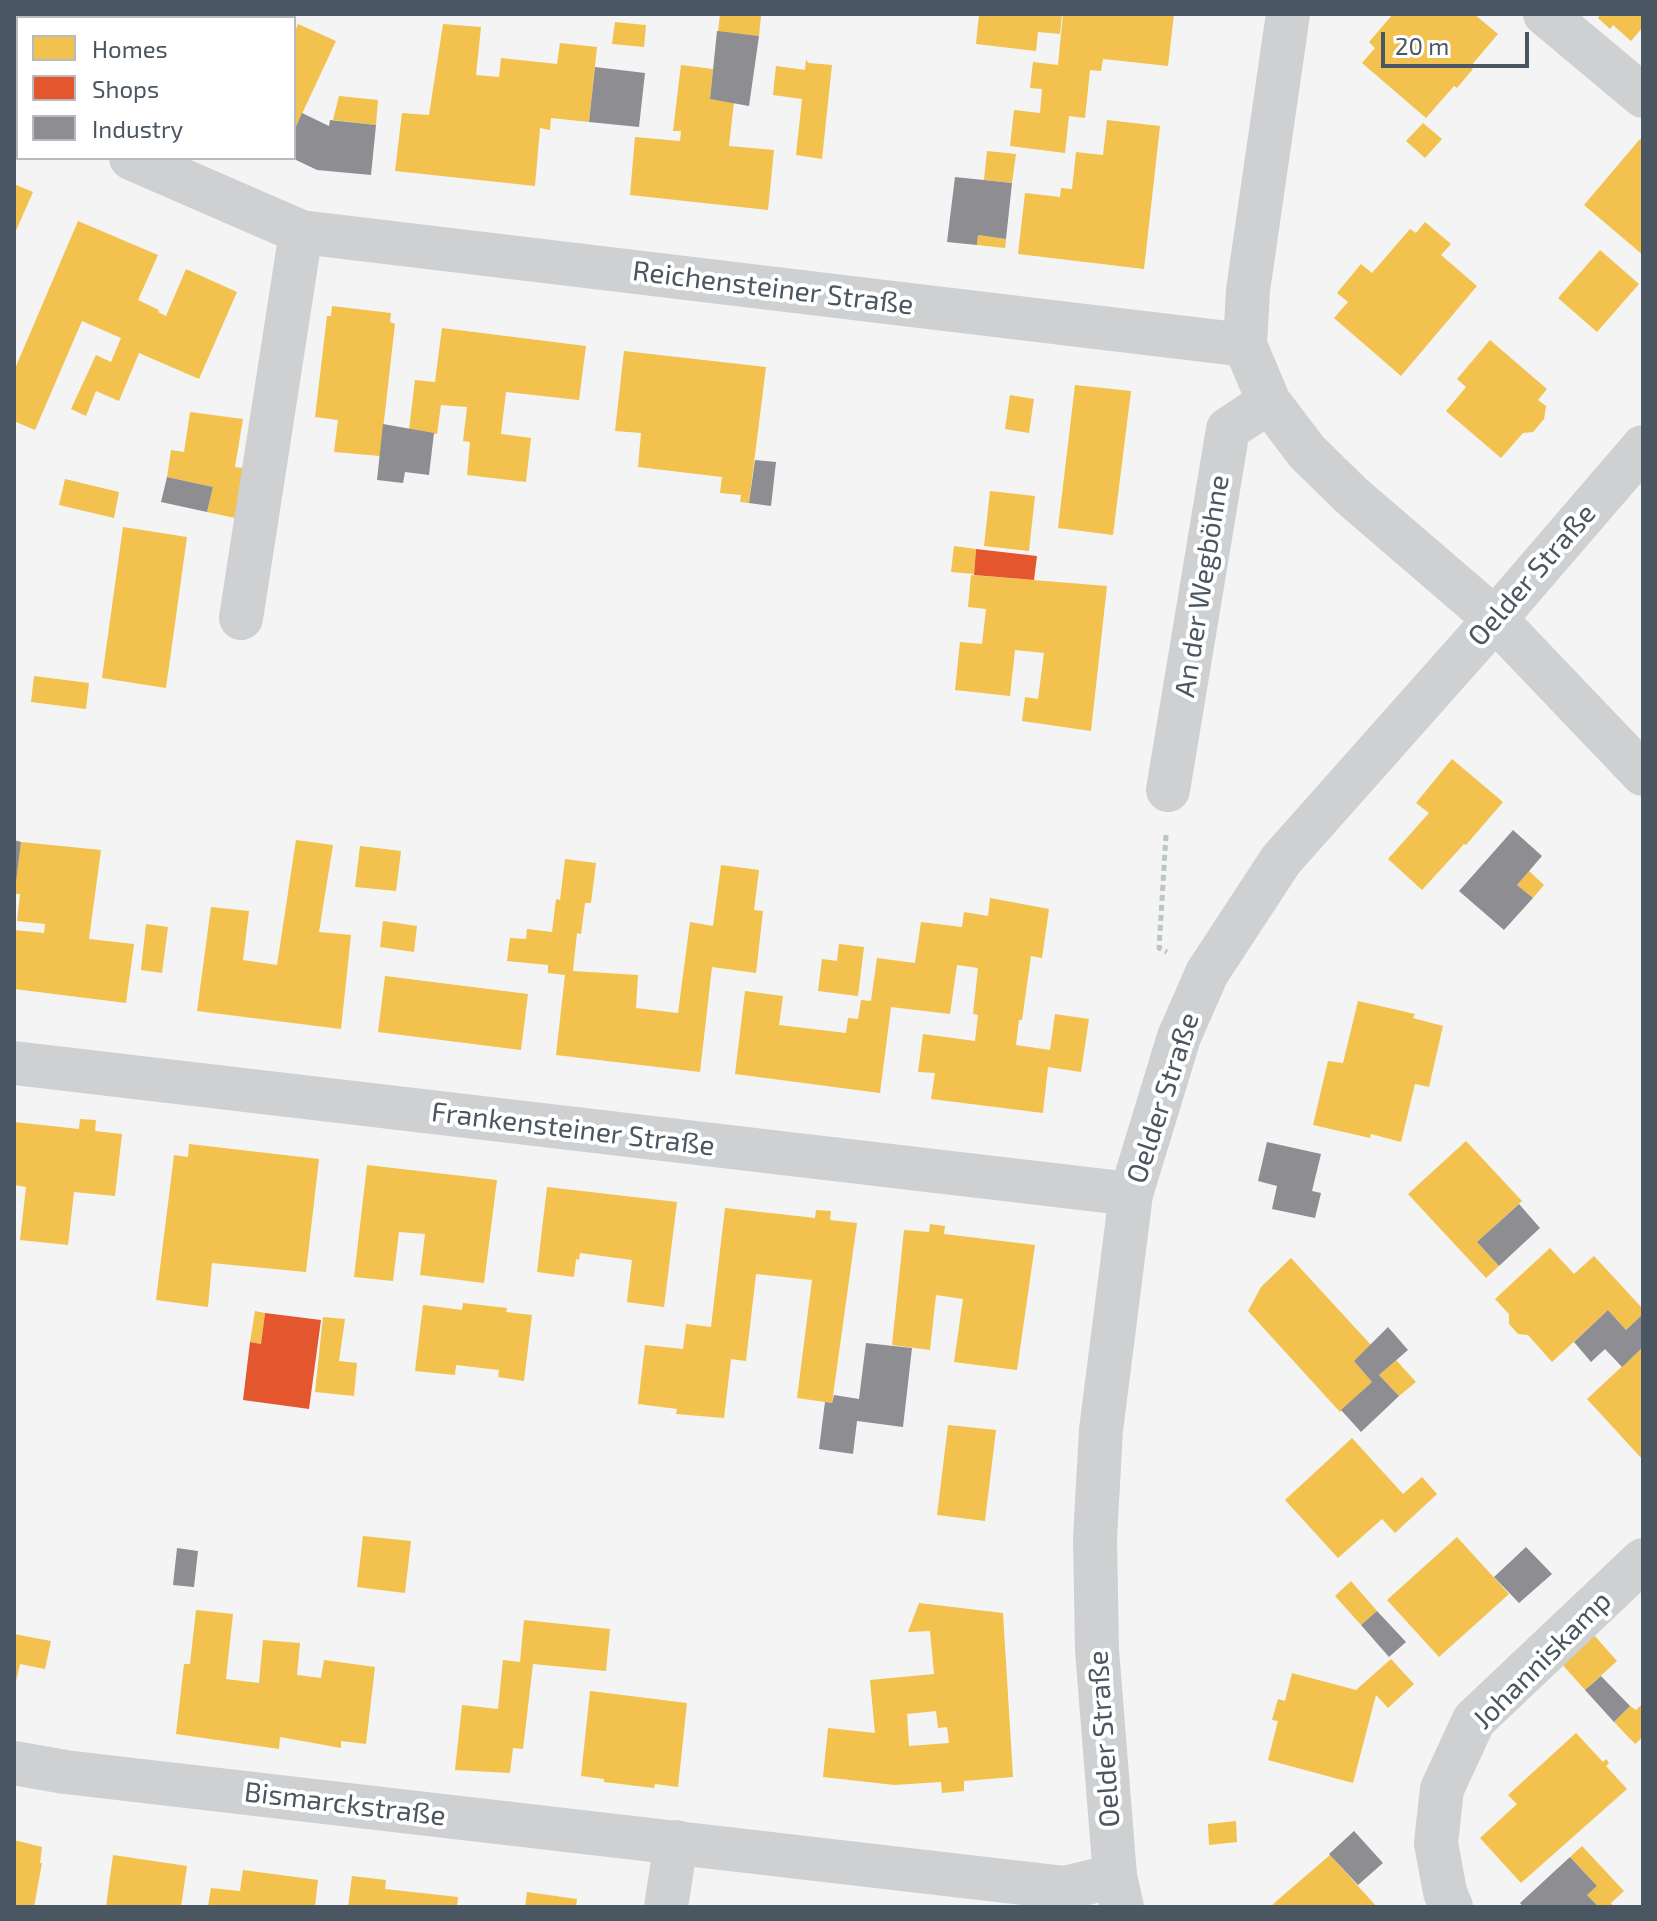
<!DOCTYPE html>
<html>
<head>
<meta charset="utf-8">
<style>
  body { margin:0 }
  #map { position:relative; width:1657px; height:1921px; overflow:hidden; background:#f4f4f4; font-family:"Exo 2",sans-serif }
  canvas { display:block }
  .frame { position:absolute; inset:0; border:16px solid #4a5661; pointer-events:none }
  .legend { position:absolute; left:16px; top:16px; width:280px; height:144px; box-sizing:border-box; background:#fff; border:2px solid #b7bbc0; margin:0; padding:10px 14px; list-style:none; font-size:24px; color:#4a5661 }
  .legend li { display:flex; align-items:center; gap:16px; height:40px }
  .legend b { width:40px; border:2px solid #b7bbc0 }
  .scale { position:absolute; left:1381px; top:32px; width:148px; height:36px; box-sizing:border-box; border:4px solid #4a5661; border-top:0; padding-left:10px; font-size:24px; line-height:28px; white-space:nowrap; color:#4a5661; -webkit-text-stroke:6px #fff; paint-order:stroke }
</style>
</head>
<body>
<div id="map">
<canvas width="1657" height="1921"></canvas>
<div class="frame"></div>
<ul class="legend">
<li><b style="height:22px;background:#f2c14e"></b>Homes</li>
<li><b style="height:22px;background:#e4572e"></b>Shops</li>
<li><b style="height:22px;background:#8d8d92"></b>Industry</li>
</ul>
<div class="scale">20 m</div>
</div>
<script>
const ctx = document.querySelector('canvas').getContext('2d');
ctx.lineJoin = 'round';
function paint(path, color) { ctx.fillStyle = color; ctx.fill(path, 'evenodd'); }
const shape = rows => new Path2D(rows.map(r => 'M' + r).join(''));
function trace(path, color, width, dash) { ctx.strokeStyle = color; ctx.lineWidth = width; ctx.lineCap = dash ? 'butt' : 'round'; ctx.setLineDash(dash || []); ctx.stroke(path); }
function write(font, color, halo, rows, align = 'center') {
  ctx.font = font + ' "Exo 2",sans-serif'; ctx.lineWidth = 8; ctx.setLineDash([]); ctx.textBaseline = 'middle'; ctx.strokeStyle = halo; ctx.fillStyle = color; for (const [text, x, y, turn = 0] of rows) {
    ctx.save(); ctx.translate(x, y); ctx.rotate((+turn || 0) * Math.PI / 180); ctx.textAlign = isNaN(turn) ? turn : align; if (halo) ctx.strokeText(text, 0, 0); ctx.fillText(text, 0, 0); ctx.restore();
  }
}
paint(shape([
  [14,14,96,14,98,18,18,18,18,36,14,34],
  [720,14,761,16,759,36,718,32],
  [979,14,1062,14,1060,34,1038,32,1036,51,976,44],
  [1063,14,1174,14,1168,66,1103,59,1101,71,1090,70,1085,118,1069,116,1065,153,1010,146,1014,110,1040,113,1042,89,1030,88,1033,62,1058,65],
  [1393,14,1474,14,1498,34,1470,67,1473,69,1457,88,1454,86,1426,118,1362,63,1375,48,1369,42],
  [1601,14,1643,14,1643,27,1631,41,1613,25,1610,29,1598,18],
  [615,22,646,25,644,47,612,44],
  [298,24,336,41,294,131,294,33],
  [443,24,481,27,476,75,499,77,501,58,557,64,560,43,597,47,589,122,551,118,550,130,540,128,535,186,395,171,402,113,429,115],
  [806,60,809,63,832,65,822,159,796,155,802,99,773,95,776,66,805,70],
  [681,65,713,69,710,99,734,102,729,146,774,150,768,210,630,195,635,137,680,141,681,131,673,131],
  [339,96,378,100,376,125,333,120],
  [1107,120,1160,126,1144,269,1018,254,1025,193,1060,197,1061,188,1072,189,1076,152,1103,155],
  [1423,123,1442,139,1425,158,1406,141],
  [1640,139,1643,141,1643,255,1584,205],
  [987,151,1016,154,1012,183,984,180],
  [14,184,33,192,14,235],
  [78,221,158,255,138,300,159,310,158,312,166,316,186,269,237,292,199,379,139,353,119,401,96,391,86,416,71,409,96,355,111,362,121,338,82,321,35,430,14,421,14,371],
  [1425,222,1451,244,1441,255,1477,286,1401,376,1334,318,1348,302,1337,293,1361,264,1372,273,1410,229,1416,233],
  [978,235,1006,239,1005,248,977,245],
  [1600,250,1639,284,1597,332,1558,298],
  [332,306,391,313,390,322,395,324,380,456,334,452,338,420,315,417,327,316,331,316],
  [442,328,586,346,579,400,506,392,501,434,531,438,526,482,467,475,470,442,463,441,467,407,441,405,437,434,409,430,415,380,435,382],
  [1490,340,1547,389,1538,400,1546,406,1544,419,1533,432,1523,433,1501,458,1446,411,1466,387,1457,379],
  [624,351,766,367,749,503,740,502,741,495,720,493,722,477,638,467,641,433,615,431],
  [1075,385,1131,391,1113,535,1058,528],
  [1010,395,1034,399,1029,433,1005,429],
  [190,412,243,419,235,467,243,468,235,518,207,512,213,487,167,477,171,450,184,452],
  [65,479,119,492,114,518,59,505],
  [990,491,1035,496,1029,551,984,546],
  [123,527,187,537,166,688,102,678],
  [954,546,976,549,974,574,951,572],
  [971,575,1107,586,1091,731,1022,721,1025,697,1038,699,1044,653,1015,650,1010,696,955,690,960,642,982,644,986,609,968,607],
  [34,676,89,683,86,709,31,702],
  [1452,759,1503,802,1466,845,1464,844,1422,890,1388,859,1429,813,1416,803],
  [296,840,333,845,319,932,351,935,341,1029,197,1011,211,907,249,911,243,960,277,965],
  [21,842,101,850,89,939,134,944,126,1003,14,989,14,930,44,933,45,924,17,921,20,894,14,894],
  [360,846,401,851,396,891,355,887],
  [565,859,596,863,591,903,585,903,581,934,577,933,573,971,638,975,636,1008,678,1013,690,922,713,926,721,865,759,870,754,910,763,911,756,973,712,967,700,1072,556,1055,565,975,548,973,548,965,507,961,510,938,526,939,527,929,552,932,556,899,560,900],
  [1529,871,1544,885,1533,898,1517,885],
  [990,898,1049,909,1042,958,1031,956,1022,1020,1019,1020,1016,1045,1050,1050,1055,1014,1089,1019,1081,1072,1048,1067,1043,1113,931,1099,935,1073,918,1072,923,1034,975,1041,978,1015,973,1014,978,968,957,965,950,1014,891,1007,880,1093,735,1074,745,991,783,996,779,1025,846,1033,848,1018,858,1019,861,1000,871,1001,877,958,915,963,921,922,962,927,964,912,988,916],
  [383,921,417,926,414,952,380,947],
  [146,924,168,927,162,973,141,970],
  [839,944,864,947,858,996,818,991,822,959,837,961],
  [385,976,528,994,521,1050,378,1032],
  [1358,1001,1415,1014,1413,1018,1443,1026,1429,1087,1415,1084,1401,1142,1371,1134,1370,1138,1313,1125,1328,1061,1343,1063],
  [80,1119,96,1120,95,1131,122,1134,115,1196,74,1192,68,1245,20,1240,26,1187,14,1185,14,1122,79,1129],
  [1466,1141,1522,1201,1477,1242,1499,1266,1486,1278,1408,1194],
  [189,1144,319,1159,306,1272,212,1263,208,1307,156,1300,174,1155,188,1157],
  [367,1165,497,1180,484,1283,420,1275,425,1234,399,1232,393,1281,354,1277],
  [547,1187,677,1202,664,1307,627,1302,632,1260,580,1253,579,1260,576,1259,574,1277,537,1272],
  [725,1208,815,1218,816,1210,831,1211,830,1220,857,1223,832,1403,797,1398,812,1280,756,1274,746,1361,731,1359,724,1418,676,1414,677,1409,638,1404,645,1345,683,1349,686,1324,711,1327],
  [930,1224,945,1226,944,1234,1035,1245,1017,1370,954,1362,963,1299,936,1295,930,1350,892,1345,904,1230,929,1232],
  [1550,1248,1574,1274,1594,1256,1643,1309,1643,1314,1626,1330,1608,1310,1552,1362,1528,1335,1518,1334,1509,1324,1509,1314,1495,1299],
  [1291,1258,1371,1345,1354,1361,1372,1382,1340,1412,1248,1311,1261,1287],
  [463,1303,507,1308,506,1312,532,1315,524,1381,498,1377,499,1370,456,1365,455,1375,415,1371,423,1305,462,1310],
  [255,1311,265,1313,261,1344,250,1342],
  [323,1317,345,1319,339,1361,357,1363,354,1396,315,1392],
  [1643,1347,1643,1460,1587,1399],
  [1396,1360,1416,1382,1399,1396,1379,1375],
  [948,1425,996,1430,985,1521,937,1515],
  [1352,1438,1403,1494,1422,1477,1437,1494,1395,1533,1382,1519,1338,1558,1285,1500],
  [363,1536,411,1541,405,1593,357,1587],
  [1457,1537,1509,1594,1439,1657,1387,1600],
  [1351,1581,1377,1611,1361,1625,1335,1596],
  [919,1603,1003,1613,1013,1777,964,1781,964,1791,942,1793,941,1782,894,1785,823,1777,828,1728,875,1733,870,1680,934,1674,930,1631,908,1632],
  [936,1711,938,1728,947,1727,949,1743,909,1746,907,1714],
  [196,1610,233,1614,226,1679,259,1683,263,1640,300,1643,297,1675,321,1678,324,1660,375,1667,366,1744,341,1741,341,1748,280,1737,279,1749,176,1734,184,1664,190,1664],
  [524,1620,610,1629,606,1671,533,1664,523,1749,513,1748,510,1773,455,1770,462,1705,498,1709,503,1660,520,1662],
  [14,1634,51,1641,45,1669,20,1664,15,1685],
  [1593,1634,1617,1661,1585,1690,1561,1663],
  [1391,1659,1414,1684,1388,1708,1376,1695,1353,1783,1268,1760,1278,1721,1272,1720,1278,1699,1285,1701,1292,1673,1356,1690],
  [590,1691,687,1703,678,1787,655,1784,654,1788,604,1782,604,1779,581,1776],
  [1643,1703,1643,1737,1635,1744,1614,1722,1630,1706,1636,1710],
  [1576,1733,1603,1762,1606,1759,1609,1763,1606,1766,1627,1789,1521,1883,1480,1838,1517,1804,1508,1795],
  [1236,1821,1237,1842,1209,1845,1208,1824],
  [14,1840,42,1847,40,1863,42,1863,34,1907,14,1907],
  [1582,1846,1624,1891,1611,1903,1614,1907,1599,1907,1587,1895,1597,1886,1570,1857],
  [113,1855,187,1866,181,1907,106,1907],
  [1330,1855,1377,1907,1270,1907,1280,1898],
  [243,1870,318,1880,315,1907,208,1906,211,1888,240,1891],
  [352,1876,386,1880,385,1889,458,1897,457,1907,348,1907],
  [527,1892,577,1899,576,1907,525,1907]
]), '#f2c14e');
paint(shape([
  [102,14,170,14,179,18,100,18],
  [187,14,227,14,236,18,185,18],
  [976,549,1037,556,1034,580,974,575],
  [265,1313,321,1320,309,1409,243,1400,250,1342,261,1344]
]), '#e4572e');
paint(shape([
  [244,14,281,14,280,18,243,18],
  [717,31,759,36,749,106,710,99],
  [595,67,645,73,639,127,589,122],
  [302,113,329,126,330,120,376,125,371,175,317,170,294,159,294,131],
  [955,177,1012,183,1006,239,978,235,977,245,947,242],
  [383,424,434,433,429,475,405,472,403,483,377,480],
  [755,460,776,462,771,506,749,503],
  [167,477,213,487,207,512,161,502],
  [1513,830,1542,856,1517,885,1533,898,1504,930,1459,891],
  [14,840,21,842,16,882,14,882],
  [1267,1142,1321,1154,1312,1191,1321,1193,1315,1218,1272,1209,1277,1186,1258,1181],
  [1519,1204,1540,1228,1499,1266,1477,1242],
  [1608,1310,1626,1330,1643,1314,1643,1347,1622,1367,1605,1349,1591,1362,1574,1342],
  [1388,1327,1408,1350,1379,1375,1399,1396,1361,1432,1341,1410,1372,1382,1354,1361],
  [866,1343,912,1348,903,1427,857,1421,853,1454,819,1449,825,1402,832,1403,834,1395,859,1399],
  [1526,1547,1552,1574,1519,1603,1494,1577],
  [177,1548,198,1551,194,1587,173,1585],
  [1377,1611,1406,1642,1389,1657,1361,1625],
  [1601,1676,1630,1706,1614,1722,1585,1690],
  [1354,1831,1383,1863,1358,1885,1329,1854],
  [1570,1857,1597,1886,1587,1895,1599,1907,1523,1907,1520,1903]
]), '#8d8d92');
trace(shape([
  [1166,835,1159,948,1167,952]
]), '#bcc7c4', 5, [6, 4]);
trace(shape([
  [1288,14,1248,290,1245,345,1269,402,1307,452,1352,496,1495,619,1643,774],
  [1545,14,1643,96],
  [14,107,18,109],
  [131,158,301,232,1245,345],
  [241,618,301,232],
  [1168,790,1228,429,1269,402],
  [14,1063,1131,1194],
  [14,1763,65,1772,1065,1888,1115,1876],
  [666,1907,676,1842],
  [1451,1907,1445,1892,1436,1843,1442,1789,1474,1720,1643,1560]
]), '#ced0d2', 44);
trace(shape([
  [1122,1907,1115,1876,1097,1650,1095,1538,1101,1430,1131,1194,1179,1037,1207,973,1281,860,1495,619,1643,447]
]), '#ced0d2', 44);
write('28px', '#4a5661', '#fff', [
  ["Reichensteiner Straße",773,288,7],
  ["Oelder Straße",1532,575,-49],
  ["An der Wegböhne",1202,586,-81],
  ["Oelder Straße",1163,1098,-72],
  ["Frankensteiner Straße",573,1129,7],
  ["Johanniskamp",1542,1660,-45],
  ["Oelder Straße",1104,1739,-94],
  ["Bismarckstraße",345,1804,7]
]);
</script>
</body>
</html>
